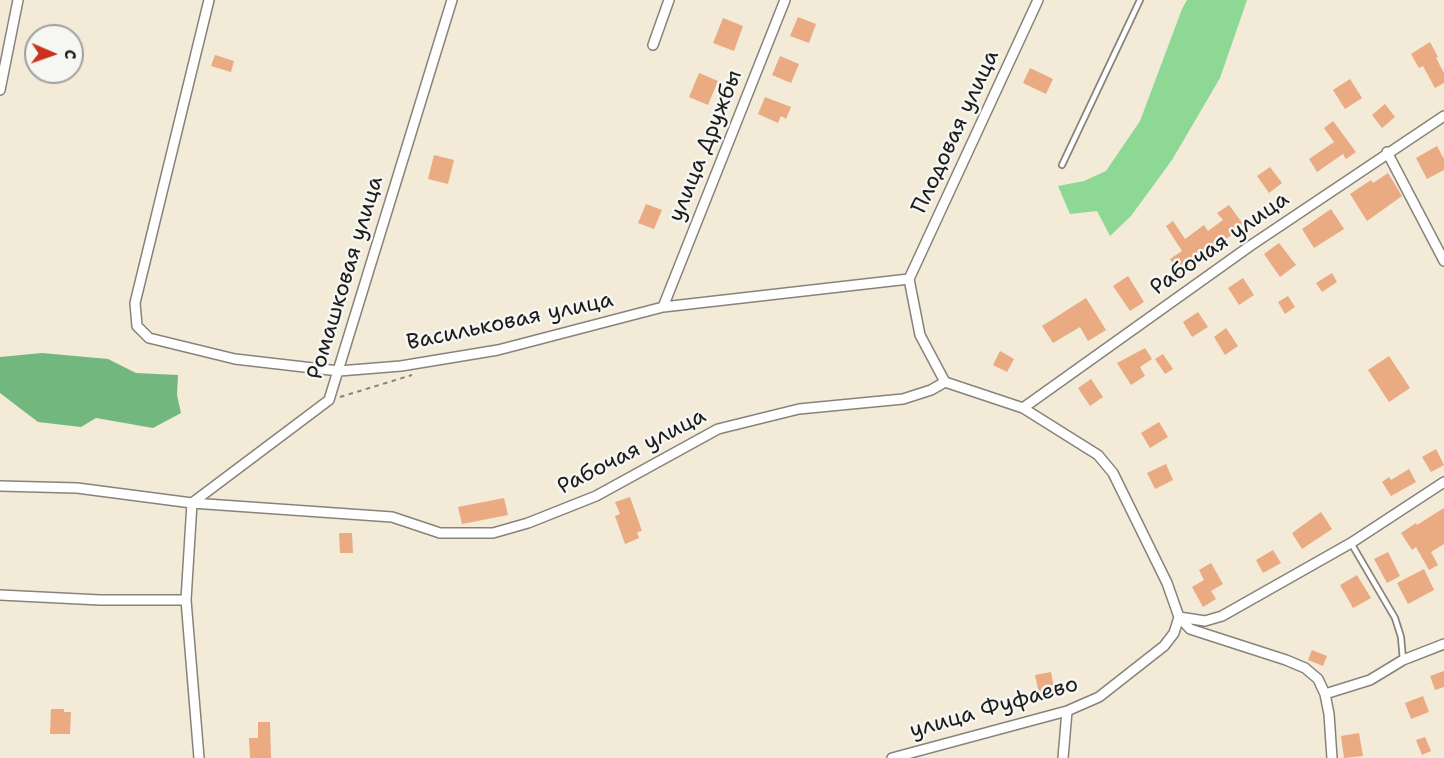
<!DOCTYPE html>
<html>
<head>
<meta charset="utf-8">
<style>
  body { margin:0 }
  #map { position:relative; width:1444px; height:758px; overflow:hidden; background:#f3ead8; font-family:"Shantell Sans",sans-serif }
  canvas { display:block }
  .north { position:absolute; left:24px; top:24px; width:60px; height:60px; box-sizing:border-box; background:#f6f6f2; border:2px solid #9f9f9c; border-radius:50%; rotate:92deg; font-size:16px; font-weight:700; line-height:24px; text-align:center; color:#1c1c1c }
  .north::after { content:''; display:block; margin:auto; width:21px; height:27px; background:#c8321e; clip-path:polygon(50% 0,100% 100%,50% 72%,0 100%) }
</style>
</head>
<body>
<div id="map">
<canvas width="1444" height="758"></canvas>
<div class="north">С</div>
</div>
<script>
const ctx = document.querySelector('canvas').getContext('2d');
ctx.lineJoin = 'round';
function paint(path, color) { ctx.fillStyle = color; ctx.fill(path, 'evenodd'); }
const shape = rows => new Path2D(rows.map(r => 'M' + r).join(''));
function trace(path, color, width, dash) { ctx.strokeStyle = color; ctx.lineWidth = width; ctx.lineCap = dash ? 'butt' : 'round'; ctx.setLineDash(dash || []); ctx.stroke(path); }
function write(font, color, halo, rows, align = 'center') {
  ctx.font = font + ' "Shantell Sans",sans-serif'; ctx.lineWidth = 5; ctx.setLineDash([]); ctx.textBaseline = 'middle'; ctx.strokeStyle = halo; ctx.fillStyle = color; for (const [text, x, y, turn = 0] of rows) {
    ctx.save(); ctx.translate(x, y); ctx.rotate((+turn || 0) * Math.PI / 180); ctx.textAlign = isNaN(turn) ? turn : align; if (halo) ctx.strokeText(text, 0, 0); ctx.fillText(text, 0, 0); ctx.restore();
  }
}
paint(shape([
  [1187,0,1247,0,1220,78,1172,160,1131,216,1110,236,1097,211,1070,214,1058,186,1084,181,1106,171,1140,121,1182,9]
]), '#8ed895');
paint(shape([
  [42,353,108,359,136,373,178,375,177,395,181,413,153,428,96,418,81,427,38,422,0,393,0,357]
]), '#72b87e');
paint(shape([
  [798,17,816,24,809,43,790,36],
  [723,18,743,26,734,51,713,43],
  [1430,42,1438,57,1436,58,1444,73,1444,83,1435,88,1423,66,1419,68,1411,54],
  [215,55,234,61,231,72,211,66],
  [780,56,799,64,791,83,772,75],
  [1030,68,1053,79,1046,94,1023,83],
  [699,73,718,81,708,105,689,97],
  [1350,79,1362,98,1345,109,1333,90],
  [765,97,791,107,786,119,781,116,778,123,758,114],
  [1385,104,1395,117,1382,128,1372,115],
  [1333,121,1356,152,1346,159,1343,154,1317,172,1309,159,1334,142,1324,128],
  [1437,146,1444,159,1444,170,1427,179,1416,158],
  [434,155,454,160,448,184,428,179],
  [1270,167,1282,183,1269,193,1257,176],
  [1388,173,1402,196,1367,221,1350,194,1371,180,1373,183],
  [646,204,662,210,654,229,638,223],
  [1229,205,1246,228,1235,236,1233,234,1220,243,1219,240,1188,262,1193,268,1181,276,1170,259,1182,251,1166,226,1173,221,1185,239,1204,225,1208,231,1223,220,1217,213],
  [1331,209,1344,229,1314,248,1302,229],
  [1279,243,1296,265,1280,277,1264,254],
  [1332,273,1337,282,1322,292,1316,283],
  [1128,276,1144,302,1130,311,1113,286],
  [1243,278,1254,295,1239,305,1228,288],
  [1288,296,1295,307,1285,314,1278,302],
  [1086,298,1106,330,1088,341,1080,327,1053,343,1042,326],
  [1198,312,1208,327,1192,337,1183,322],
  [1226,328,1238,346,1225,355,1214,337],
  [1145,348,1152,359,1140,367,1145,376,1131,385,1117,363],
  [1000,351,1014,359,1007,372,993,365],
  [1163,354,1173,369,1165,374,1155,359],
  [1389,356,1410,388,1389,402,1368,370],
  [1091,379,1103,397,1090,406,1078,388],
  [1159,422,1168,437,1150,448,1141,433],
  [1436,449,1444,465,1431,472,1422,457],
  [1166,464,1173,480,1155,489,1147,473],
  [1409,469,1416,482,1391,496,1382,482,1389,477,1391,480],
  [630,497,642,531,637,532,639,538,625,544,615,516,620,514,615,502],
  [504,498,508,515,462,524,458,507],
  [1444,508,1444,544,1431,552,1438,565,1429,570,1416,547,1412,550,1401,533,1416,523,1417,525],
  [1321,512,1332,529,1302,549,1292,533],
  [339,533,352,533,353,553,340,553],
  [1273,550,1281,563,1263,573,1256,560],
  [1388,552,1400,576,1387,583,1374,559],
  [1211,563,1223,584,1211,591,1216,599,1203,607,1192,587,1204,580,1199,570],
  [1424,569,1434,590,1408,604,1397,583],
  [1357,575,1371,598,1353,608,1340,585],
  [1312,650,1327,656,1323,666,1308,660],
  [1444,671,1444,687,1435,690,1430,676],
  [1051,672,1055,694,1040,698,1035,675],
  [1423,696,1429,712,1411,719,1405,703],
  [51,709,64,709,64,712,71,712,70,734,50,734],
  [258,722,270,722,271,758,250,758,249,738,258,738],
  [1359,733,1363,756,1344,758,1341,736],
  [1425,737,1431,751,1422,755,1416,740]
]), '#eaaa82');
const service = shape([
  [1062,165,1140,0],
  [1351,543,1395,618,1401,637,1403,660]
]);
const minor = shape([
  [209,0,135,303,137,326,149,338,235,359,339,371,401,366,498,350,663,307,909,279],
  [653,45,669,0],
  [0,90,18,0],
  [1387,152,1444,261],
  [909,279,920,335,945,382,1023,408,1098,455,1113,473,1167,583,1179,617,1190,629,1286,660,1305,668,1318,679,1325,694,1329,714,1332,758],
  [909,279,1038,0],
  [663,307,785,0],
  [1023,408,1250,246,1444,116],
  [0,486,77,488,192,503,392,517,440,533,493,533,528,523,596,496,718,429,799,409,903,399,931,390,945,382],
  [0,595,100,600,186,600],
  [1179,617,1205,621,1222,616,1351,543,1444,482],
  [1325,694,1370,680,1403,660,1444,644],
  [199,758,186,600,192,503,329,400,452,0],
  [892,758,1067,711,1099,697,1164,646,1174,633,1179,617],
  [1063,758,1067,711]
]);
trace(service, '#88837a', 8);
trace(minor, '#88837a', 12);
trace(shape([
  [340,397,412,375]
]), '#88837a', 2, [4.5, 4.5]);
trace(service, '#fff', 4.5);
trace(minor, '#fff', 9);
write('22px', '#1c1c1c', '#f6f6f2', [
  ["Плодовая улица",956,132,-65],
  ["улица Дружбы",706,146,-68],
  ["Рабочая улица",1220,244,-35],
  ["Ромашковая улица",346,278,-73],
  ["Васильковая улица",510,322,-12],
  ["Рабочая улица",632,452,-27],
  ["улица Фуфаево",994,708,-16]
]);
</script>
</body>
</html>
